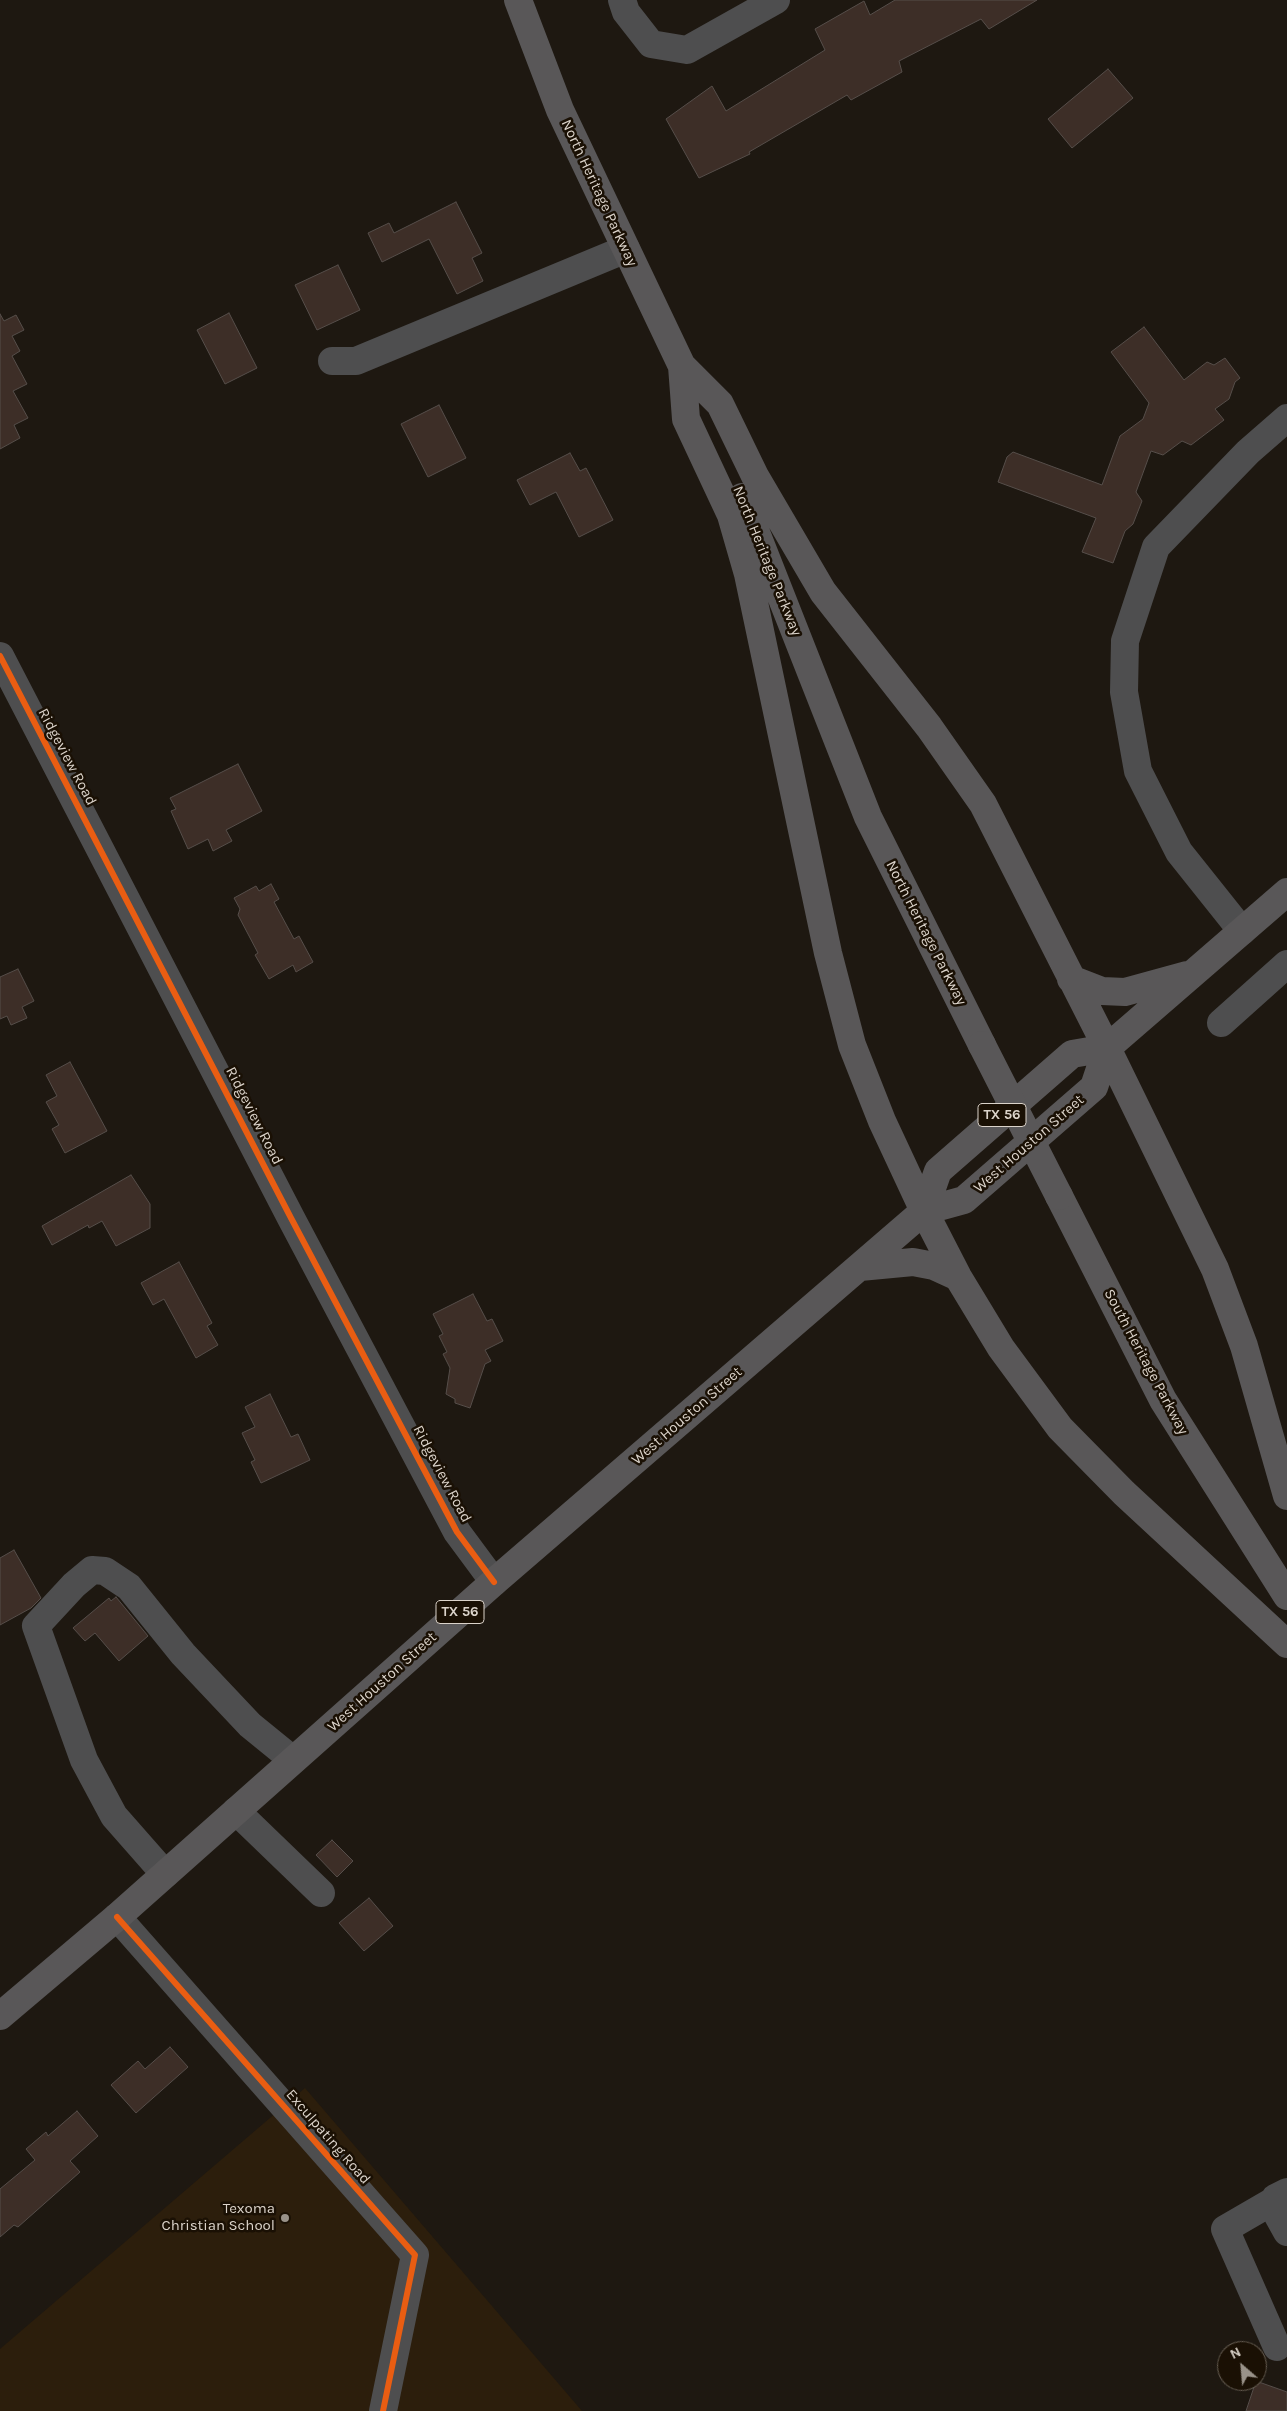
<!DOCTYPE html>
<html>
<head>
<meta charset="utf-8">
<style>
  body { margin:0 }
  #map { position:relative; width:1287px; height:2411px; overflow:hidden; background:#1e1811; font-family:Karla,sans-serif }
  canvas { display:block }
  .north { position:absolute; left:1217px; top:2341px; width:50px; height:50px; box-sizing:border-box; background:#1a1004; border:1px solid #675e53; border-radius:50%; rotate:333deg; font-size:14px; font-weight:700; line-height:20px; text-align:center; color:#dbd3ca }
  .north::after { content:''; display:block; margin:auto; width:18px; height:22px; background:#999289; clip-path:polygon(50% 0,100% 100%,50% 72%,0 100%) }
</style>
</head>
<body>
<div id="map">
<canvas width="1287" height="2411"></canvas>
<div class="north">N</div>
</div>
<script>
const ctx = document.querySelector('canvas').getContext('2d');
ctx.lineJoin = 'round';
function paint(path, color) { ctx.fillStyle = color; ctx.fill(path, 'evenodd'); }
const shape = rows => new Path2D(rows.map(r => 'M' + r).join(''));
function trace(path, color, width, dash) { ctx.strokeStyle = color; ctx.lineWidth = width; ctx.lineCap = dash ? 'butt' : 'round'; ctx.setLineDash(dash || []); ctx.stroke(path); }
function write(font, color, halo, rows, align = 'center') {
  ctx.font = font + ' Karla,sans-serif'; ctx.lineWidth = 5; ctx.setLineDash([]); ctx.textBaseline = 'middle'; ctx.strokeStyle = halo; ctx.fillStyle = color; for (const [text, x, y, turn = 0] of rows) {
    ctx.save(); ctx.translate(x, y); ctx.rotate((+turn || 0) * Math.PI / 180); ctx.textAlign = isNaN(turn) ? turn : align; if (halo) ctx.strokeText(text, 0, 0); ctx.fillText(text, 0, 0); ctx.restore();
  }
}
paint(shape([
  [305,2088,582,2411,0,2411,0,2349]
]), '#2c1e0c');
const building = shape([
  [895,0,1037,0,989,29,981,19,899,61,902,72,851,100,847,95,749,152,750,154,699,178,666,119,712,86,726,111,825,50,815,29,864,1,870,15,895,0],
  [1108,69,1133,98,1072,148,1048,119,1108,69],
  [456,202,482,253,472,258,483,281,457,294,429,239,382,262,368,233,389,223,394,233,456,202],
  [338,265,360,310,317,330,295,285,338,265],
  [229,313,257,368,225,384,197,330,229,313],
  [0,314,4,321,16,315,24,330,12,336,20,351,12,356,27,384,13,391,28,418,14,425,20,438,0,449,0,314],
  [1144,327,1184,380,1207,362,1214,365,1225,358,1240,378,1235,382,1229,399,1215,409,1224,420,1191,445,1182,441,1163,455,1151,451,1136,492,1142,501,1133,524,1125,531,1113,563,1082,552,1096,518,998,482,1007,457,1013,452,1102,485,1120,436,1143,419,1149,403,1111,352,1144,327],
  [439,405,466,458,428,477,401,424,439,405],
  [570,453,580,471,586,468,613,520,579,537,556,492,530,505,517,480,570,453],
  [238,764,262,811,226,830,232,841,213,851,208,839,188,849,171,811,176,809,170,798,238,764],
  [271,884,279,899,274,902,294,939,299,936,313,962,296,972,293,965,269,979,255,955,258,953,238,915,240,909,234,898,256,886,259,891,271,884],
  [18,969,34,1001,22,1007,27,1018,11,1025,7,1016,0,1019,0,977,18,969],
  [70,1062,107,1131,65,1153,52,1129,59,1125,46,1102,57,1096,46,1075,70,1062],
  [131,1175,150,1204,150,1228,116,1246,102,1221,89,1228,88,1225,52,1245,42,1226,131,1175],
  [179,1262,212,1323,207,1326,218,1345,196,1358,164,1299,153,1305,141,1283,179,1262],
  [473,1294,487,1321,492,1319,503,1341,485,1350,491,1361,485,1364,470,1408,455,1403,455,1399,446,1394,450,1368,443,1354,447,1352,439,1336,443,1334,433,1314,473,1294],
  [270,1394,291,1437,298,1434,310,1460,261,1483,251,1462,255,1460,242,1433,255,1427,245,1407,270,1394],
  [14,1550,41,1598,31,1608,0,1625,0,1558,14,1550],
  [116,1597,148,1636,119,1661,95,1633,85,1641,73,1628,109,1598,111,1601,116,1597],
  [332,1840,353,1861,337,1877,316,1855,332,1840],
  [369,1898,393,1926,364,1951,339,1923,369,1898],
  [170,2047,188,2067,136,2113,111,2085,138,2061,145,2069,170,2047],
  [77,2111,98,2136,70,2161,80,2172,18,2227,14,2225,0,2237,0,2189,35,2160,26,2149,46,2132,48,2136,77,2111],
  [1256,2381,1287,2392,1287,2411,1246,2411,1256,2381]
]);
paint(building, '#3d2e27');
trace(building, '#564e4a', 1);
trace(shape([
  [622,0,626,12,651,44,687,50,776,0],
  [332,361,356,361,626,249],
  [0,656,291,1218,457,1532,494,1582],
  [1242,931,1179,852,1138,771,1124,692,1125,641,1156,547,1248,452,1287,418],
  [1221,1023,1287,964],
  [236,1811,321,1893],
  [165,1874,114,1816,84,1760,36,1626,74,1585,92,1570,105,1571,129,1587,183,1654,250,1725,293,1760],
  [117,1917,415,2255,383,2411],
  [1287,2192,1275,2198,1277,2214,1287,2232],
  [1275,2200,1225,2229,1277,2347]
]), '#4e4e4f', 28);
trace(shape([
  [518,0,560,110,690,383],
  [682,366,686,419,731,515,748,574,828,953,852,1045,882,1121,924,1211,958,1277,1001,1348,1060,1428,1124,1493,1287,1644],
  [682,366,720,404,755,476,823,592,929,727,983,804,1107,1048,1215,1269,1244,1346,1287,1496],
  [742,497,868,817,982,1045],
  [1071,979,1102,991,1125,992,1187,975],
  [1059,1196,1163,1400,1287,1596],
  [924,1211,938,1171,1072,1054,1107,1048],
  [860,1267,913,1262,934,1266,958,1277],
  [0,2016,117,1917,494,1582,924,1211,964,1200,1094,1087,1107,1048,1287,892]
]), '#595758', 28);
trace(shape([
  [982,1045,1059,1196]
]), '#595758', 28);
trace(shape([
  [0,656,291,1218,457,1532,494,1582],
  [117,1917,415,2255,383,2411]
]), '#e95d12', 6);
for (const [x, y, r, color] of [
  [285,2218,5,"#999289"]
]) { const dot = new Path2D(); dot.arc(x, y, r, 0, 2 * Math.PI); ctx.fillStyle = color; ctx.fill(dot); trace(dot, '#1a1004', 2); }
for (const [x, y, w] of [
  [1002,1115,48],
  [460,1612,48]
]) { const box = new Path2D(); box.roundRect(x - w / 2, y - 11.5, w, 23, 4); ctx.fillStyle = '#1a1004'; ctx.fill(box); trace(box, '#dbd3ca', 1); }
write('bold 14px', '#dbd3ca', null, [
  ["TX 56",1002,1115],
  ["TX 56",460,1612]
]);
write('15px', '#dbd3ca', '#1a1004', [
  ["North Heritage Parkway",599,193,65],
  ["North Heritage Parkway",767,561,68],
  ["Ridgeview Road",67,757,62],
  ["North Heritage Parkway",926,933,63],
  ["Ridgeview Road",254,1116,63],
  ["West Houston Street",1029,1144,-41],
  ["South Heritage Parkway",1146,1362,62],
  ["West Houston Street",687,1416,-41],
  ["Ridgeview Road",442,1474,62],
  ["West Houston Street",382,1682,-42],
  ["Exculpating Road",328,2137,49]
]);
write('15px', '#dbd3ca', '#1a1004', [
  ["Texoma",275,2209],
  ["Christian School",275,2226]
], 'right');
</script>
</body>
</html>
